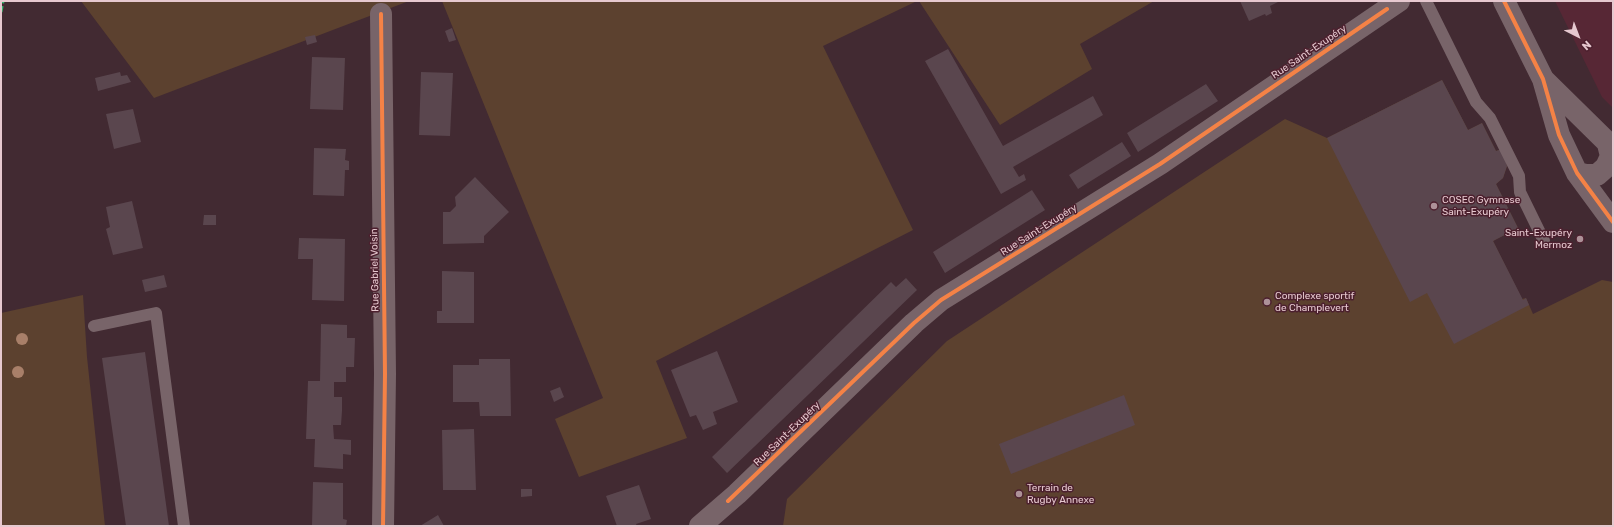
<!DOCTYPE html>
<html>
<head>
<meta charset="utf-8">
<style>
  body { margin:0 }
  #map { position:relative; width:1614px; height:527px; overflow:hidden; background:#422a32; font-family:Rubik,sans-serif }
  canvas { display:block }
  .frame { position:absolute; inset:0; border:2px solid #e6c8cf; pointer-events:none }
  .north { position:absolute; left:1558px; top:16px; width:40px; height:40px; -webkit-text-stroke:3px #4c202e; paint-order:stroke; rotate:138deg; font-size:11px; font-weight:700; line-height:16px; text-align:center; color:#e6c8cf }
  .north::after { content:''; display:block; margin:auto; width:14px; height:18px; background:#e6c8cf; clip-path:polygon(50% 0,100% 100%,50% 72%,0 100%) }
</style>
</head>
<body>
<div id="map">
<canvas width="1614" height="527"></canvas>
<div class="frame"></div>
<div class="north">N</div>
</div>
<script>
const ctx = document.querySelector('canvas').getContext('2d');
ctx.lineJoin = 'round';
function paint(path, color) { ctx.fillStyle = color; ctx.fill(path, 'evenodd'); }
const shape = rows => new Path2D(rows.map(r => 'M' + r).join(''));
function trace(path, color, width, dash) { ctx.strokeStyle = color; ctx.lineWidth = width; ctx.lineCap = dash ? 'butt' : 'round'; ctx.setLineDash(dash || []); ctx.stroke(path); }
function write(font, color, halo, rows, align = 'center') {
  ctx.font = font + ' Rubik,sans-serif'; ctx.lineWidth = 3; ctx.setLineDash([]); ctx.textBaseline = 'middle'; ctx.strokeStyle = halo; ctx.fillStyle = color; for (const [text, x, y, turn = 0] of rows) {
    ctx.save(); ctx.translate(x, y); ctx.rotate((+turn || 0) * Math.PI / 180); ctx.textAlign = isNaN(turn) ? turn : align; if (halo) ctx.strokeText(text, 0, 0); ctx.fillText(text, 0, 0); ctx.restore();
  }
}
paint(shape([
  [1555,1,1613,1,1613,108,1602,97]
]), '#572735');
paint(shape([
  [81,1,409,1,154,98],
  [442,1,917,1,823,46,913,230,656,361,687,438,579,477,555,419,603,398],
  [919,1,1154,1,1080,44,1092,69,1000,125],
  [1442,80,1468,130,1482,123,1496,151,1502,149,1507,166,1503,178,1496,184,1518,228,1493,241,1522,299,1526,298,1533,314,1602,280,1613,282,1613,526,783,526,787,499,947,341,1285,119,1327,138],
  [83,295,87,357,105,526,1,526,1,313]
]), '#5c412f');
paint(shape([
  [1240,1,1280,1,1270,6,1272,13,1266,16,1265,14,1249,21],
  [452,28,456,40,449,42,445,31],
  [315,35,317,42,307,45,305,37],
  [948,49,1003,146,1093,96,1103,115,1013,167,1019,177,1024,174,1026,180,1001,194,925,61],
  [312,57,345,58,343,110,310,109],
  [120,72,121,76,127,75,131,82,98,91,95,78],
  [421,72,453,73,450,136,419,135],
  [1442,80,1468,130,1482,123,1496,151,1502,149,1507,166,1503,178,1496,184,1518,228,1493,241,1523,300,1526,298,1529,305,1454,344,1427,293,1410,302,1327,138],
  [1206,84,1218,101,1138,152,1127,133],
  [133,109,141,142,114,149,106,114],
  [1122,142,1131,156,1078,189,1069,175],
  [314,148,346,149,345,160,349,161,349,170,345,170,344,196,313,195],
  [475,177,509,212,484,236,484,243,443,244,443,212,450,212,456,206,455,197],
  [1032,190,1045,210,945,273,933,252],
  [132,201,143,248,113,255,106,229,110,227,106,207],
  [204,215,216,215,216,225,203,225],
  [299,238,345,239,344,301,312,300,313,259,298,259],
  [442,271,474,272,474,323,437,323,437,311,442,311],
  [164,275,167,287,145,292,142,280],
  [906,278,917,290,727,473,712,457,891,282,896,287],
  [321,324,347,325,347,338,355,338,354,367,346,367,346,382,334,382,334,397,342,397,342,411,341,425,333,425,334,439,351,440,351,455,343,454,343,469,314,467,315,439,306,439,308,381,320,381],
  [717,351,738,402,713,412,717,424,703,430,696,415,690,417,671,370],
  [145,352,169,526,126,526,102,358],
  [479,359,510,359,511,416,480,416,479,402,453,402,453,365,479,365],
  [560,387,564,397,554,402,550,391],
  [1124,395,1135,425,1011,474,999,444],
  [474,429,476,490,443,490,442,430],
  [313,482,343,483,343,519,347,520,346,526,312,526],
  [639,485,651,519,636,524,637,526,617,526,606,496],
  [521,489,532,489,532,496,521,497],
  [438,515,444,526,420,526]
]), '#5a464e');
trace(shape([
  [1426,1,1476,102,1490,118,1519,176,1520,192,1544,241],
  [94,326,156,313,184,526]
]), '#786469', 12);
trace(shape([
  [1504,1,1543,79,1559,135,1577,173,1613,222],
  [381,14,385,374,383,526],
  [1544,80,1613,148],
  [1577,173,1586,175,1597,175,1606,167,1611,156,1608,144],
  [700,526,737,494,914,323,941,300,1160,164,1399,1]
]), '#786469', 22);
trace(shape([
  [1,12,3,1]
]), '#33b770', 3, [6, 3]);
trace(shape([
  [1504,1,1543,79,1559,135,1577,173,1613,222],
  [381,14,385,374,383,526],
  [728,501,914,323,941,300,1160,164,1387,9]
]), '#f48246', 4);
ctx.fillStyle = '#a87f69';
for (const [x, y] of [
  [22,339],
  [18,372]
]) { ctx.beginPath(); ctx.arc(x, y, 6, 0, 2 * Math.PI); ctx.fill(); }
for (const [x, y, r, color] of [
  [1434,206,4,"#ad9198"],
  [1580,239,4,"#ad9198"],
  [1267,302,4,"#ad9198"],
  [1019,494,4,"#ad9198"]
]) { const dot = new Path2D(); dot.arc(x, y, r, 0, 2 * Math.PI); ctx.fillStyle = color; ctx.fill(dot); trace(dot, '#4c202e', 1.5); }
write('10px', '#e6c8cf', '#4c202e', [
  ["Rue Saint-Exupéry",1309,52,-34],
  ["Rue Saint-Exupéry",1039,230,-32],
  ["Rue Gabriel Voisin",375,270,-91],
  ["Rue Saint-Exupéry",787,434,-44]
]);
write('10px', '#e6c8cf', '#4c202e', [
  ["COSEC Gymnase",1442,200],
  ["Saint-Exupéry",1442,212],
  ["Saint-Exupéry",1572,233,"right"],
  ["Mermoz",1572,245,"right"],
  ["Complexe sportif",1275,296],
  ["de Champlevert",1275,308],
  ["Terrain de",1027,488],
  ["Rugby Annexe",1027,500]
], 'left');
</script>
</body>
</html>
